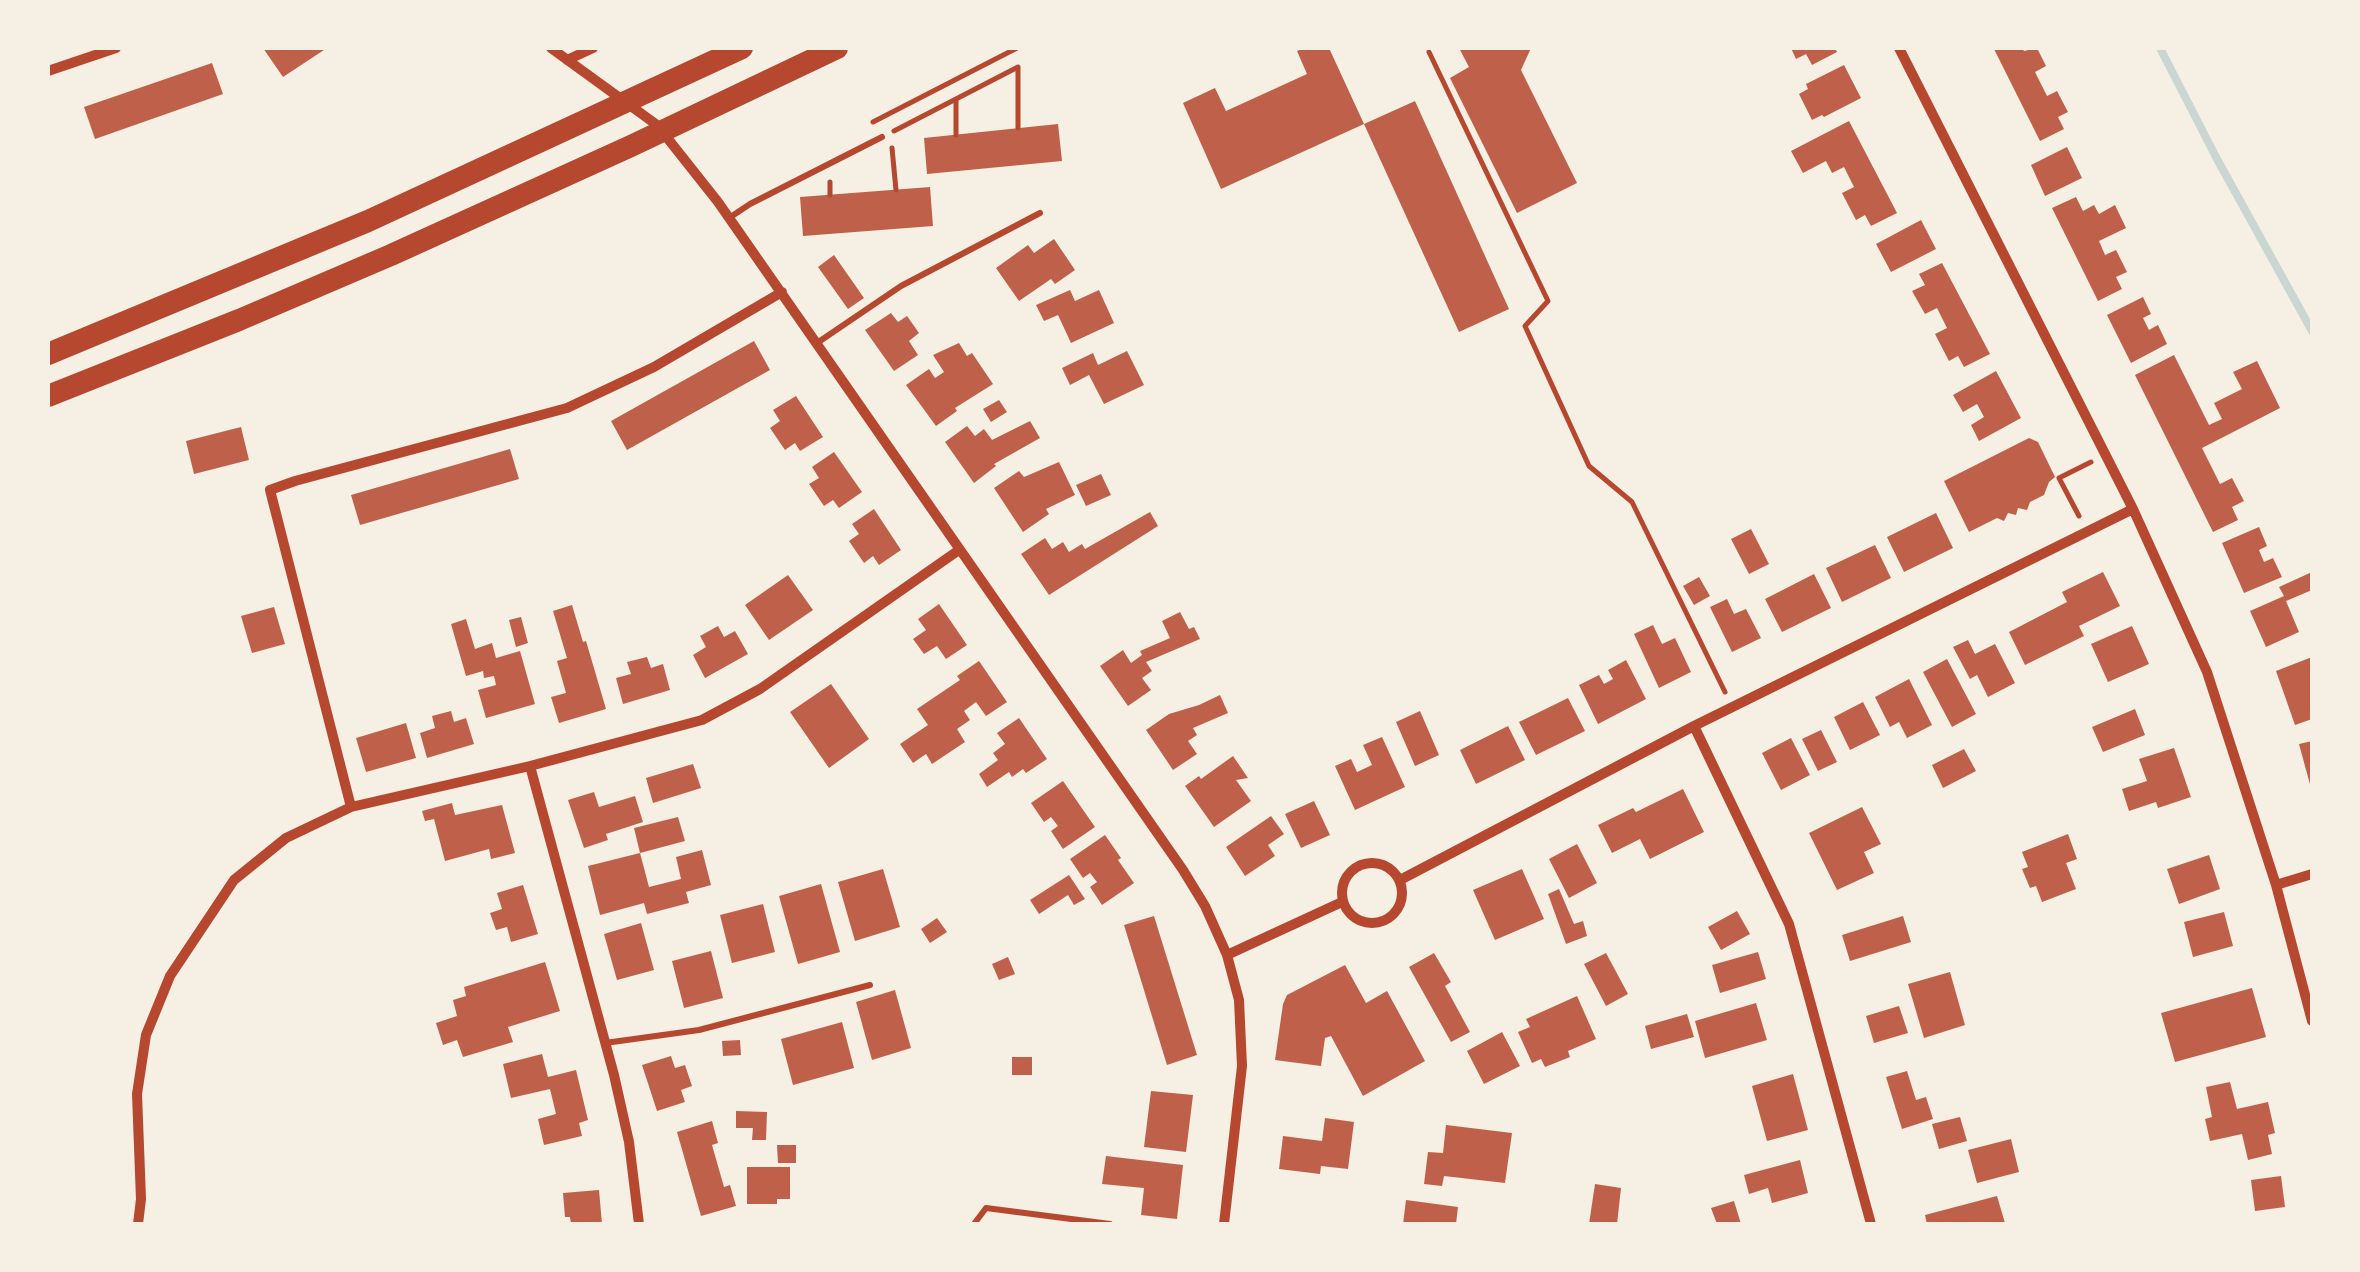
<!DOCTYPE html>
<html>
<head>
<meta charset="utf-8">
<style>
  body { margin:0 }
  #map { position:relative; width:2360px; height:1272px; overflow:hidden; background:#f6efe4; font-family:"Sofia Sans Condensed",sans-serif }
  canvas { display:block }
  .frame { position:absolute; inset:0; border:50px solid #f6efe4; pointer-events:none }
</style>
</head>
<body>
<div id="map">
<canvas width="2360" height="1272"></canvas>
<div class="frame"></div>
</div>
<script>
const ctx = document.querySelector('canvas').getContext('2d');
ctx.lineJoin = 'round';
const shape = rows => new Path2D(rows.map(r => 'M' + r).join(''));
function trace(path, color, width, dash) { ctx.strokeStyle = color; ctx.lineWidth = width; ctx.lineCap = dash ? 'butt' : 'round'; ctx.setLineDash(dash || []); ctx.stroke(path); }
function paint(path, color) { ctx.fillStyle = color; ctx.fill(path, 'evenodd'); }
trace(shape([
  [2160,48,2217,159,2312,331]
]), '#c9d6d2', 8);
paint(shape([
  [263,48,327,48,283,77],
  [1304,48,1329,48,1364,124,1221,189,1183,103,1215,88,1226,111,1307,74,1297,51],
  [1459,48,1531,48,1521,70,1577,183,1517,213,1450,78,1469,67],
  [1791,48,1835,48,1837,52,1812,65,1806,54,1796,59],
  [1997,48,2022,48,2024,51,2037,48,2046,66,2035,72,2047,96,2057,91,2068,112,2058,117,2064,129,2040,141,1994,49],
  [212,63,223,94,95,139,84,107],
  [1844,65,1861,98,1824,117,1822,115,1812,120,1799,94,1808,89,1806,84],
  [1415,101,1509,309,1459,332,1364,124],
  [1849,121,1897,213,1871,226,1865,215,1856,220,1842,193,1854,187,1844,167,1832,173,1826,161,1803,173,1791,151],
  [1058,124,1062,161,927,174,924,138],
  [2067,147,2082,178,2045,196,2031,165],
  [930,187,933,226,803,236,800,197],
  [2076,197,2083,211,2094,205,2099,214,2115,205,2126,228,2099,241,2105,255,2116,250,2127,272,2116,277,2122,289,2098,301,2052,208],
  [1921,220,1936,249,1891,272,1876,244],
  [1054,239,1075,270,1055,284,1051,279,1019,301,996,268,1028,245,1034,253],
  [834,255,864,298,848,309,818,267],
  [1942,263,1990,354,1964,367,1958,356,1949,361,1935,334,1947,328,1937,308,1925,314,1912,291,1925,285,1919,274],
  [1070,290,1075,301,1099,290,1114,323,1071,343,1058,315,1044,321,1036,305],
  [2143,297,2151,314,2143,318,2149,330,2158,325,2167,344,2131,363,2107,315],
  [891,313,898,322,907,316,919,333,909,341,918,355,894,371,865,330],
  [754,341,770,370,627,450,611,421],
  [959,343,967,356,972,353,993,384,955,408,957,411,936,426,906,385,929,369,935,378,944,372,933,355],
  [1127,351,1144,385,1104,404,1089,375,1070,385,1062,368,1093,353,1098,365],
  [2174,355,2209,425,2222,419,2214,403,2242,389,2233,372,2257,361,2280,408,2202,448,2220,484,2232,478,2244,501,2232,507,2238,520,2213,532,2135,375],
  [1996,371,2021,418,1979,441,1971,425,1984,417,1977,404,1963,412,1953,395],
  [796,396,823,437,800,451,795,443,785,450,770,428,780,421,773,410],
  [999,400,1007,412,991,422,983,409],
  [1030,421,1040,438,994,464,996,466,974,483,945,442,967,426,975,436,984,429,992,440],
  [241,427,249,460,194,474,186,441],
  [2029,438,2038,442,2055,477,2049,482,2044,495,2030,502,2027,510,2018,508,2016,515,2008,513,2004,521,1997,518,1969,532,1944,481],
  [510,449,519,479,360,525,351,495],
  [834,452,862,492,839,508,833,500,824,506,809,484,819,478,812,467],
  [1059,462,1075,495,1046,509,1049,514,1023,532,994,488,1019,471,1024,477],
  [1101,474,1111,495,1086,506,1076,485],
  [874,509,901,550,879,565,873,556,864,563,849,541,859,534,852,524],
  [1150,512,1158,526,1049,595,1021,554,1045,538,1052,549,1063,542,1069,552,1082,544,1085,549],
  [1936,513,1953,548,1904,572,1887,537],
  [2259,527,2267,546,2259,550,2264,562,2273,558,2282,577,2244,593,2222,543],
  [1751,529,1769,564,1749,574,1731,539],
  [1875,545,1891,578,1842,602,1826,568],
  [2103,572,2120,606,2079,626,2084,636,2025,665,2009,632,2067,602,2062,592],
  [2312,572,2312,590,2286,601,2299,632,2266,647,2250,611,2284,596,2279,587],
  [1814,574,1831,608,1782,632,1765,599],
  [788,575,813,610,769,640,745,605],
  [1699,577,1710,596,1694,605,1683,586],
  [1727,599,1734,614,1746,609,1761,638,1732,652,1710,607],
  [939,604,967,645,946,659,937,646,924,654,913,639,926,630,918,619],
  [572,605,583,642,586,641,606,709,559,723,551,697,566,693,557,661,567,658,553,611],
  [274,607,285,644,252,653,241,616],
  [1180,612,1189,629,1194,627,1200,639,1146,662,1152,671,1142,678,1151,690,1128,706,1100,666,1123,650,1131,663,1142,655,1140,651,1170,638,1162,621],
  [521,617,528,643,516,647,509,620],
  [466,619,475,649,492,643,496,658,520,651,535,704,486,718,478,690,496,685,494,676,484,678,483,671,466,676,451,624],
  [1653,625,1662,644,1675,638,1691,672,1659,688,1634,634],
  [718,626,724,637,735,631,748,654,705,678,693,655,706,647,700,636],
  [2132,626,2149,664,2108,682,2091,644],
  [1968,640,1975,654,1995,644,2015,683,1988,697,1977,675,1970,679,1953,647],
  [647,657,651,668,663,664,670,690,623,704,616,678,631,674,627,662],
  [2312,657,2312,698,2310,699,2312,719,2295,725,2276,671],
  [1947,659,1976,714,1952,727,1923,672],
  [1626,660,1646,699,1598,724,1579,685,1599,675,1604,684,1613,679,1608,670],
  [979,661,1007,702,986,716,976,702,964,711,970,720,957,729,965,742,932,764,926,754,913,763,900,744,928,725,917,709,960,680,957,676],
  [1909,679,1932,725,1907,738,1899,722,1890,727,1875,697],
  [831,684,869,739,829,768,790,712],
  [1220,695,1228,713,1193,728,1197,735,1188,741,1197,754,1173,770,1146,730,1169,714,1199,705],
  [1568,698,1585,731,1536,755,1519,722],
  [1863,702,1880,735,1850,750,1834,717],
  [2135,709,2145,735,2103,752,2092,727],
  [451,711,454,722,466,718,474,744,427,758,420,733,435,728,432,716],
  [1420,711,1439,755,1415,766,1396,722],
  [1019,718,1047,759,1026,773,1023,769,1012,777,1009,772,987,787,979,774,998,760,993,753,1005,744,997,733],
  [406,723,416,758,366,772,356,738],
  [1508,726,1525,760,1476,784,1460,750],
  [1821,730,1837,762,1818,771,1802,739],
  [1382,737,1405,787,1355,810,1335,766,1351,759,1357,772,1372,765,1363,745],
  [1791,738,1810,775,1781,790,1762,753],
  [2312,741,2312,788,2311,788,2299,744],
  [2174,748,2191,797,2158,808,2156,802,2129,811,2122,789,2147,781,2139,759],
  [1964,749,1976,771,1943,788,1932,765],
  [1233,756,1248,778,1236,780,1251,801,1214,827,1185,786,1199,776,1201,779],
  [693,764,701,788,653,803,646,778],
  [1063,781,1095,827,1063,849,1051,831,1058,826,1051,817,1044,822,1031,803],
  [1683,789,1704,832,1650,859,1640,839,1612,853,1598,825,1633,808,1636,812],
  [594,792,599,807,635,796,643,822,606,834,608,840,584,848,568,800],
  [1314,801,1330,835,1301,848,1285,814],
  [452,803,455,815,502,805,515,853,491,859,489,849,445,861,434,819,425,821,422,811],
  [1862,807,1881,844,1864,852,1874,873,1837,890,1809,833],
  [1271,816,1284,834,1268,845,1275,856,1245,876,1226,847],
  [678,817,685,841,640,853,649,887,681,879,676,857,702,850,711,885,686,892,689,903,647,914,644,903,600,915,588,866,640,853,634,828],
  [2068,834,2077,859,2066,863,2076,889,2042,902,2036,886,2030,888,2022,869,2028,867,2022,852],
  [1105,835,1121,858,1118,860,1134,883,1102,905,1090,887,1097,882,1090,873,1083,878,1070,859],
  [1577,844,1597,883,1569,898,1549,859],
  [2209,855,2220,889,2179,904,2167,869],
  [883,869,900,927,855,941,838,882],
  [1522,869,1544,919,1495,940,1473,890],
  [1069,875,1085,899,1074,905,1068,895,1039,914,1030,900],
  [821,884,840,952,798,964,779,896],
  [523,885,538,934,511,942,507,927,496,930,490,913,502,909,497,893],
  [1559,889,1574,924,1583,921,1587,936,1566,944,1548,894],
  [763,904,775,952,732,963,720,915],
  [1737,911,1750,934,1721,950,1708,927],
  [2224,912,2233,946,2193,957,2184,922],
  [1154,916,1197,1055,1167,1065,1124,925],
  [1903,916,1911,942,1850,961,1842,935],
  [937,918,947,932,930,943,921,929],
  [641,923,654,970,617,980,604,934],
  [711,951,723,998,684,1008,672,961],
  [1758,952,1766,979,1720,993,1712,965],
  [1434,953,1451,982,1445,986,1470,1032,1451,1042,1409,967],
  [1606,953,1628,994,1606,1006,1584,964],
  [1008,957,1015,974,999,980,992,964],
  [545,962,560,1011,508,1027,513,1042,463,1057,457,1040,443,1045,436,1023,457,1016,453,1000,466,996,464,987],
  [1345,965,1366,1003,1387,991,1425,1061,1363,1096,1331,1036,1325,1038,1321,1066,1275,1060,1283,1004,1287,995],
  [1950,972,1965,1025,1924,1038,1908,984],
  [2252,988,2266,1037,2175,1062,2161,1013],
  [895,990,911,1048,872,1060,856,1002],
  [1577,996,1596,1039,1568,1051,1570,1057,1545,1067,1541,1059,1532,1063,1518,1032,1530,1027,1526,1019],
  [1756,1003,1767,1040,1705,1058,1695,1021],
  [1899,1006,1908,1033,1874,1043,1866,1016],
  [1687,1014,1694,1037,1651,1049,1645,1026],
  [842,1022,854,1068,793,1085,781,1039],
  [1502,1032,1520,1066,1484,1084,1467,1051],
  [740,1040,741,1055,723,1056,722,1041],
  [542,1054,548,1077,576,1070,588,1120,579,1123,582,1136,544,1145,538,1119,556,1114,550,1089,511,1098,503,1064],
  [671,1056,675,1068,685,1065,692,1086,681,1090,685,1102,657,1111,642,1065],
  [1012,1057,1032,1057,1032,1075,1012,1075],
  [1907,1071,1916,1100,1926,1097,1933,1119,1902,1129,1886,1077],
  [1793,1074,1808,1130,1767,1141,1752,1086],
  [2230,1082,2237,1109,2268,1102,2275,1133,2268,1135,2272,1154,2248,1160,2242,1134,2210,1141,2205,1119,2212,1117,2206,1087],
  [1151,1091,1193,1095,1186,1152,1144,1147],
  [736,1111,767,1112,766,1140,752,1140,753,1128,736,1128],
  [1960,1117,1967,1141,1939,1149,1932,1124],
  [1325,1118,1354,1122,1348,1169,1321,1166,1320,1174,1279,1169,1283,1136,1322,1141],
  [712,1121,718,1143,712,1145,724,1187,730,1185,736,1206,701,1216,677,1132],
  [1446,1125,1512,1133,1505,1183,1444,1176,1442,1186,1424,1184,1428,1152,1443,1153],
  [2011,1139,2019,1172,1977,1183,1968,1150],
  [777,1145,796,1145,796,1163,778,1163],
  [1106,1156,1183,1165,1177,1219,1141,1215,1144,1188,1102,1184],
  [1800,1160,1808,1193,1772,1203,1768,1188,1749,1194,1744,1175],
  [747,1167,790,1167,790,1199,777,1199,777,1204,747,1204],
  [2281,1176,2285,1207,2255,1211,2251,1180],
  [1595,1184,1621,1188,1617,1224,1589,1224],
  [599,1190,602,1224,571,1224,570,1217,565,1217,563,1193],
  [1997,1196,2005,1223,1927,1224,1925,1215],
  [1406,1200,1458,1207,1456,1224,1403,1224],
  [1734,1201,1741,1224,1717,1224,1711,1208]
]), '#bf614a');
trace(shape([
  [1429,52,1548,301,1525,326,1589,466,1632,502,1725,692],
  [956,99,956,135],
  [873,122,1017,48],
  [894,131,1018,67,1018,128],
  [892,148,896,190],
  [830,182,830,195],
  [2079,516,2059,478,2091,462]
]), '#b5482f', 5);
trace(shape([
  [729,218,750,204,882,137],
  [817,343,901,286,1040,213],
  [605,1043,699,1030,870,985],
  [974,1224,986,1208,1110,1224]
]), '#b5482f', 6);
trace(shape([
  [551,48,657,125,718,202,1183,870,1205,906,1227,955,1239,1000,1242,1066,1224,1224],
  [1899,48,2133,509,2207,672,2276,885,2312,1021],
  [567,60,593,48],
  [48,71,116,48],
  [1694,726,1789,924,1871,1224],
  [530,766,614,1075,629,1142,639,1224],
  [351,807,270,490,295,481,567,408,654,367,782,292],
  '1342 893a30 30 0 1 1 60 0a30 30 0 1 1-60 0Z',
  [1400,880,1694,726,2133,509],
  [2276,885,2312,874],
  [1227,955,1342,902],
  [138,1224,141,1199,137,1094,146,1035,170,976,234,880,286,838,351,807,530,766,702,720,760,689,959,550]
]), '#b5482f', 10);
trace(shape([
  [48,354,368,221,742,48],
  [48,396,239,320,391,255,631,146,837,48]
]), '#b5482f', 22);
</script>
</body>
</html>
